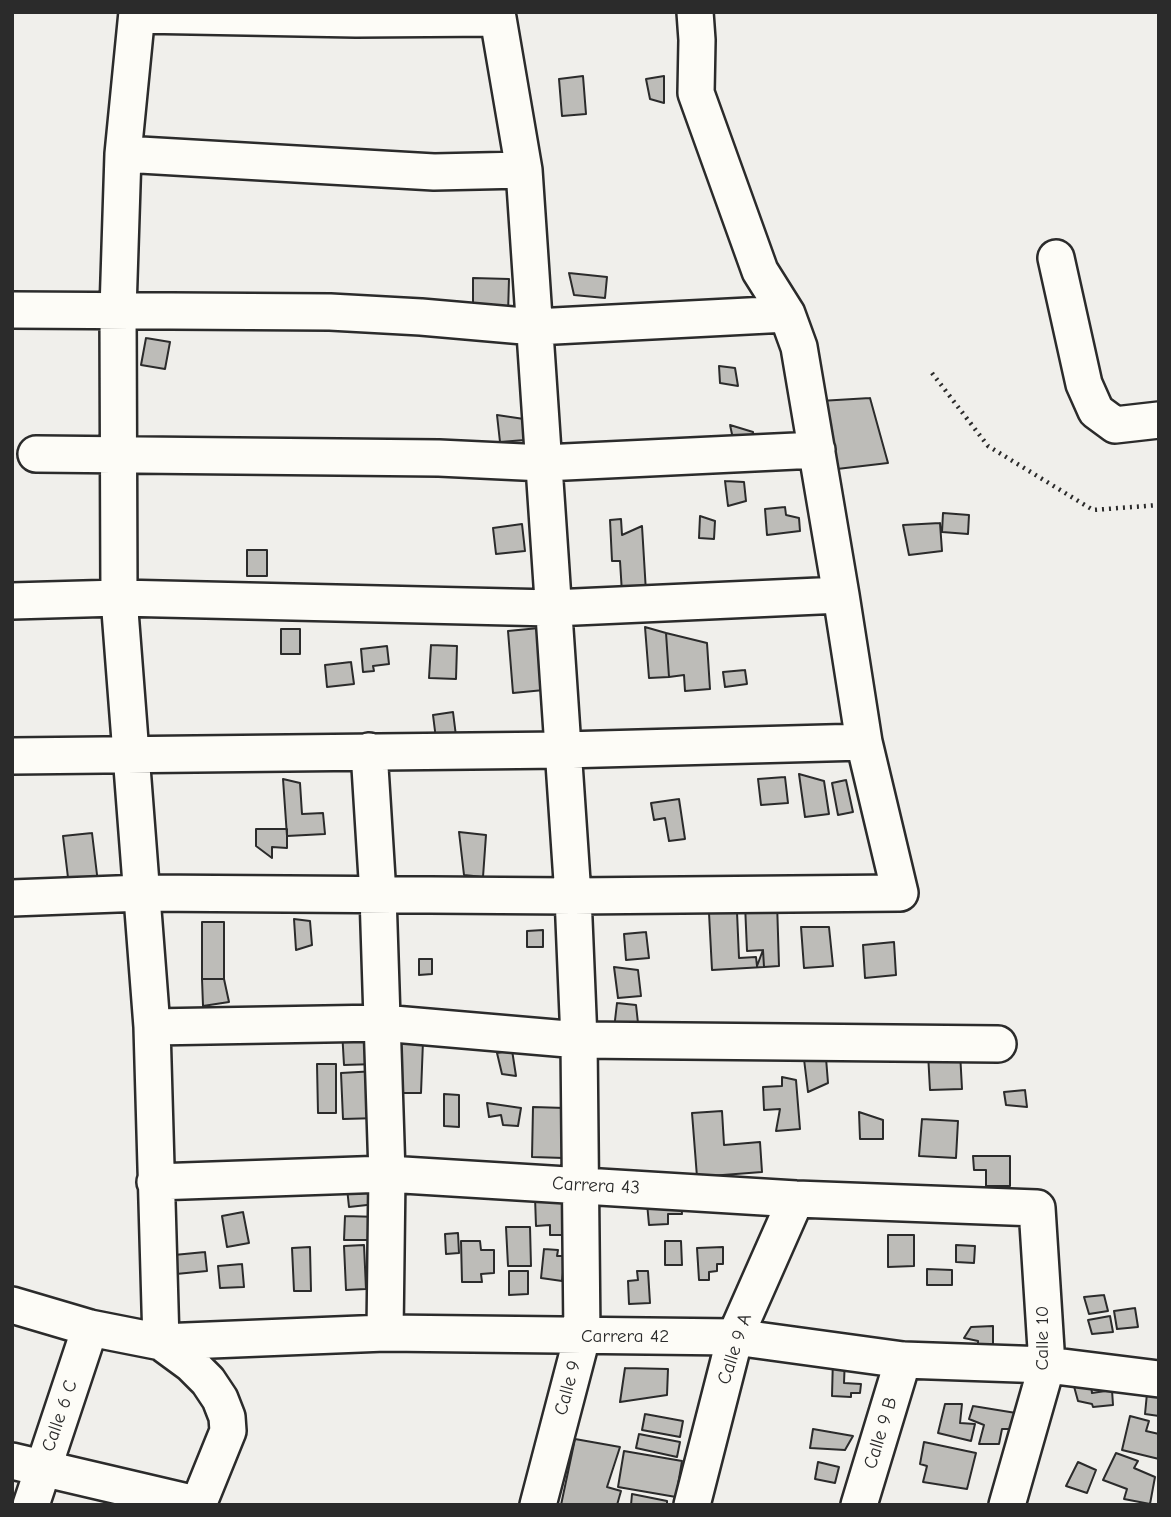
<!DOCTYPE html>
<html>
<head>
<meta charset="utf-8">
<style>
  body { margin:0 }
  #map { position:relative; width:1171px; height:1517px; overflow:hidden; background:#f0efeb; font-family:"Comic Neue",sans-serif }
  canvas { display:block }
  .frame { position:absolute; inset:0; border:14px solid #2b2b2b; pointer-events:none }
</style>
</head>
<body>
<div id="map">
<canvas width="1171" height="1517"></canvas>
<div class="frame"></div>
</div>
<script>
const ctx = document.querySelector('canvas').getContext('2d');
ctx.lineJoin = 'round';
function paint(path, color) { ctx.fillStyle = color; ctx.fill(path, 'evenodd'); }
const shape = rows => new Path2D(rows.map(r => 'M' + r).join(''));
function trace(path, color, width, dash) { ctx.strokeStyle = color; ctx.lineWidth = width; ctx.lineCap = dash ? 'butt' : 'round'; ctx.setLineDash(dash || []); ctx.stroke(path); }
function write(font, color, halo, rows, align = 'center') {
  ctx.font = font + ' "Comic Neue",sans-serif'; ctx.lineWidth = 5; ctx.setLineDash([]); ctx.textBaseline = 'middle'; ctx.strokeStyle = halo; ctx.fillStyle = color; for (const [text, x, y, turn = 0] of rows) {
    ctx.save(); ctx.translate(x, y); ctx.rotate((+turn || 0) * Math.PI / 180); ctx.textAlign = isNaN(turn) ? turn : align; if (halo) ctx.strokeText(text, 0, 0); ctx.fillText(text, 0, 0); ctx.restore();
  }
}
const building = shape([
  [583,76,586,114,562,116,559,79,583,76],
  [664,76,664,103,650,99,646,79,664,76],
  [569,273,607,277,605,298,574,295,569,273],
  [473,278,509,279,508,314,473,314,473,278],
  [146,338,170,342,165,369,141,365,146,338],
  [719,366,735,368,738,386,720,383,719,366],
  [870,398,888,463,837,469,820,401,870,398],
  [497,415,524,419,525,440,500,442,497,415],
  [730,425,753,432,755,450,735,448,730,425],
  [725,481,744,482,746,501,728,506,725,481],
  [785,507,786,515,799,518,800,531,767,535,765,509,785,507],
  [943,513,969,515,968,534,942,532,943,513],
  [700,516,715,521,714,539,699,538,700,516],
  [621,519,622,535,642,526,646,592,622,593,620,561,612,561,610,520,621,519],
  [940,523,942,551,909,555,903,525,940,523],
  [522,524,525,551,496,554,493,528,522,524],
  [247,550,267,550,267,576,247,576,247,550],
  [645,627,666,633,669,677,649,678,645,627],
  [539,628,544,690,513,693,508,631,539,628],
  [281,629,300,629,300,654,281,654,281,629],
  [666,633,707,643,710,689,685,691,684,675,669,677,666,633],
  [431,645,457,646,456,679,429,678,431,645],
  [387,646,389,664,373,666,374,671,363,672,361,649,387,646],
  [351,662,354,684,327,687,325,665,351,662],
  [745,670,747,684,725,687,723,672,745,670],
  [453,712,456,736,436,739,433,715,453,712],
  [799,774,824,781,829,814,805,817,799,774],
  [785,777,788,803,761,805,758,779,785,777],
  [283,779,300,783,302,814,323,813,325,834,287,836,283,779],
  [846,780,853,812,838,815,832,783,846,780],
  [679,799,685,839,669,841,665,818,654,820,651,803,679,799],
  [256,829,287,829,287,848,272,847,272,858,256,846,256,829],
  [459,832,486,835,483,877,464,875,459,832],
  [92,833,98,883,69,886,63,836,92,833],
  [777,902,779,966,764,967,763,950,747,951,745,904,777,902],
  [737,912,739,958,756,957,757,966,763,950,764,967,712,970,709,913,737,912],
  [294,919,310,921,312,945,296,950,294,919],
  [202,922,224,922,224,979,202,979,202,922],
  [801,927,829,927,833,966,804,968,801,927],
  [543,930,543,947,527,947,527,931,543,930],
  [646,932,649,958,626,960,624,934,646,932],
  [894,942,896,975,865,978,863,945,894,942],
  [419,959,432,959,432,974,419,975,419,959],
  [614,967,638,970,641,996,618,998,614,967],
  [202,979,224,979,229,1002,203,1006,202,979],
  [617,1003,636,1005,639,1032,614,1029,617,1003],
  [375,1029,376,1064,344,1065,342,1030,375,1029],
  [395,1040,423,1041,421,1093,394,1093,395,1040],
  [512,1050,516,1076,502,1074,497,1053,512,1050],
  [803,1051,826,1058,828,1083,808,1092,803,1051],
  [960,1052,962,1089,930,1090,928,1053,960,1052],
  [317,1064,336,1064,336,1113,318,1113,317,1064],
  [376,1071,379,1118,343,1119,341,1073,376,1071],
  [782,1077,796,1080,800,1129,776,1131,780,1109,764,1110,763,1087,782,1086,782,1077],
  [1025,1090,1027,1107,1006,1105,1004,1092,1025,1090],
  [444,1094,459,1095,459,1127,444,1126,444,1094],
  [487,1103,521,1108,518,1126,503,1125,501,1115,489,1117,487,1103],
  [533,1107,565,1108,564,1158,532,1157,533,1107],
  [722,1111,724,1145,760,1142,762,1172,697,1177,692,1113,722,1111],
  [859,1112,883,1120,883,1139,860,1139,859,1112],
  [922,1119,958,1121,956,1158,919,1156,922,1119],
  [973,1156,1010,1156,1010,1186,986,1186,986,1170,974,1170,973,1156],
  [374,1186,376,1204,349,1207,347,1188,374,1186],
  [535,1197,562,1197,562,1235,550,1235,550,1225,536,1226,535,1197],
  [681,1200,682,1214,668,1214,668,1224,649,1225,647,1203,681,1200],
  [243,1212,249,1243,227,1247,222,1216,243,1212],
  [345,1216,379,1217,378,1240,344,1240,345,1216],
  [506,1227,530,1227,531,1266,508,1266,506,1227],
  [458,1233,459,1253,446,1254,445,1234,458,1233],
  [888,1235,914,1235,914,1266,888,1267,888,1235],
  [461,1241,480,1241,481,1250,494,1250,494,1273,481,1274,482,1282,462,1282,461,1241],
  [665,1241,681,1241,682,1265,665,1265,665,1241],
  [364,1245,366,1289,346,1290,344,1246,364,1245],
  [956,1245,975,1246,974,1263,956,1262,956,1245],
  [310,1247,311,1291,294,1291,292,1248,310,1247],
  [723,1247,723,1264,717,1264,717,1271,709,1272,709,1280,699,1280,697,1248,723,1247],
  [544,1249,558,1250,557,1256,565,1256,562,1281,541,1278,544,1249],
  [205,1252,207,1271,176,1274,174,1255,205,1252],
  [242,1264,244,1287,220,1288,218,1266,242,1264],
  [927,1269,952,1270,952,1285,927,1285,927,1269],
  [509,1271,528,1271,528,1294,509,1295,509,1271],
  [637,1271,648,1271,650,1303,629,1304,628,1281,638,1280,637,1271],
  [1104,1295,1108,1311,1089,1314,1084,1297,1104,1295],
  [1135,1308,1138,1327,1117,1329,1114,1311,1135,1308],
  [1110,1316,1113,1332,1092,1334,1088,1320,1110,1316],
  [993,1326,993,1353,978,1353,978,1341,964,1338,971,1327,993,1326],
  [833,1357,845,1357,844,1383,861,1384,860,1393,851,1393,851,1397,832,1396,833,1357],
  [625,1368,668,1369,667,1395,620,1402,625,1368],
  [1090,1378,1092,1393,1112,1390,1113,1405,1093,1407,1092,1404,1078,1401,1072,1379,1090,1378],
  [1148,1383,1159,1384,1159,1416,1145,1414,1148,1383],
  [945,1404,962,1404,960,1423,975,1424,971,1441,938,1433,945,1404],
  [973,1406,1016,1413,1010,1429,1002,1429,999,1444,979,1444,984,1425,969,1419,973,1406],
  [645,1414,683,1421,680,1437,642,1430,645,1414],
  [1130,1416,1149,1421,1146,1431,1159,1434,1159,1459,1122,1450,1130,1416],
  [813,1429,853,1436,845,1450,810,1448,813,1429],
  [639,1434,680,1442,677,1457,636,1448,639,1434],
  [575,1439,620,1447,607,1487,621,1491,617,1505,561,1505,575,1439],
  [924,1442,976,1453,967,1489,923,1482,927,1466,920,1464,924,1442],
  [624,1451,682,1461,676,1497,618,1487,624,1451],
  [1116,1453,1138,1461,1134,1468,1155,1477,1150,1504,1124,1499,1127,1489,1103,1480,1116,1453],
  [818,1462,839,1467,835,1483,815,1479,818,1462],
  [1078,1462,1096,1470,1087,1493,1066,1486,1078,1462],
  [632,1494,667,1501,667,1505,631,1505,632,1494]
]);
paint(building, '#bdbcb8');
trace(building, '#2b2b2b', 2);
const minor = shape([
  [137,12,123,154,118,310,119,598,152,1027,161,1342,191,1364,208,1381,220,1399,227,1417,228,1431,198,1505],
  [137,15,356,19,498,18,524,170,573,896,579,1040,582,1337,538,1505],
  [123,154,434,172,524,170],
  [1056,258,1084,384,1096,411,1115,425,1159,420],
  [12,310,330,312,421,317,535,327,787,314],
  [36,454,439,458,544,463,817,450],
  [12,601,119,598,553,608,841,595],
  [369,751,378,895,387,1174,385,1333],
  [12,756,563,750,864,742],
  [12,898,143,893,573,896,900,893,864,742,841,595,799,347,787,314,760,271,696,93,697,40,695,12],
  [152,1027,382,1023,579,1040,998,1044],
  [155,1182,387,1174,796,1199,1037,1208,1047,1365,1007,1505],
  [12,1305,90,1328,161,1342,385,1333,735,1337,903,1360,1047,1365,1159,1379],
  [12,1461,200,1505],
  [31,1505,90,1328],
  [692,1505,735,1337,796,1199],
  [859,1505,903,1360]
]);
trace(minor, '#2b2b2b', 40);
trace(shape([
  [932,373,988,446,1093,510,1159,505]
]), '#2b2b2b', 4.5, [2, 5]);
trace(minor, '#fdfcf7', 35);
write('19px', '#2b2b2b', '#fdfcf7', [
  ["Carrera 43",596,1186,3],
  ["Carrera 42",625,1337],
  ["Calle 10",1043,1338,-90],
  ["Calle 9 A",735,1349,-72],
  ["Calle 9",568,1388,-75],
  ["Calle 6 C",60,1416,-71],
  ["Calle 9 B",881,1433,-73]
]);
</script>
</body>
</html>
